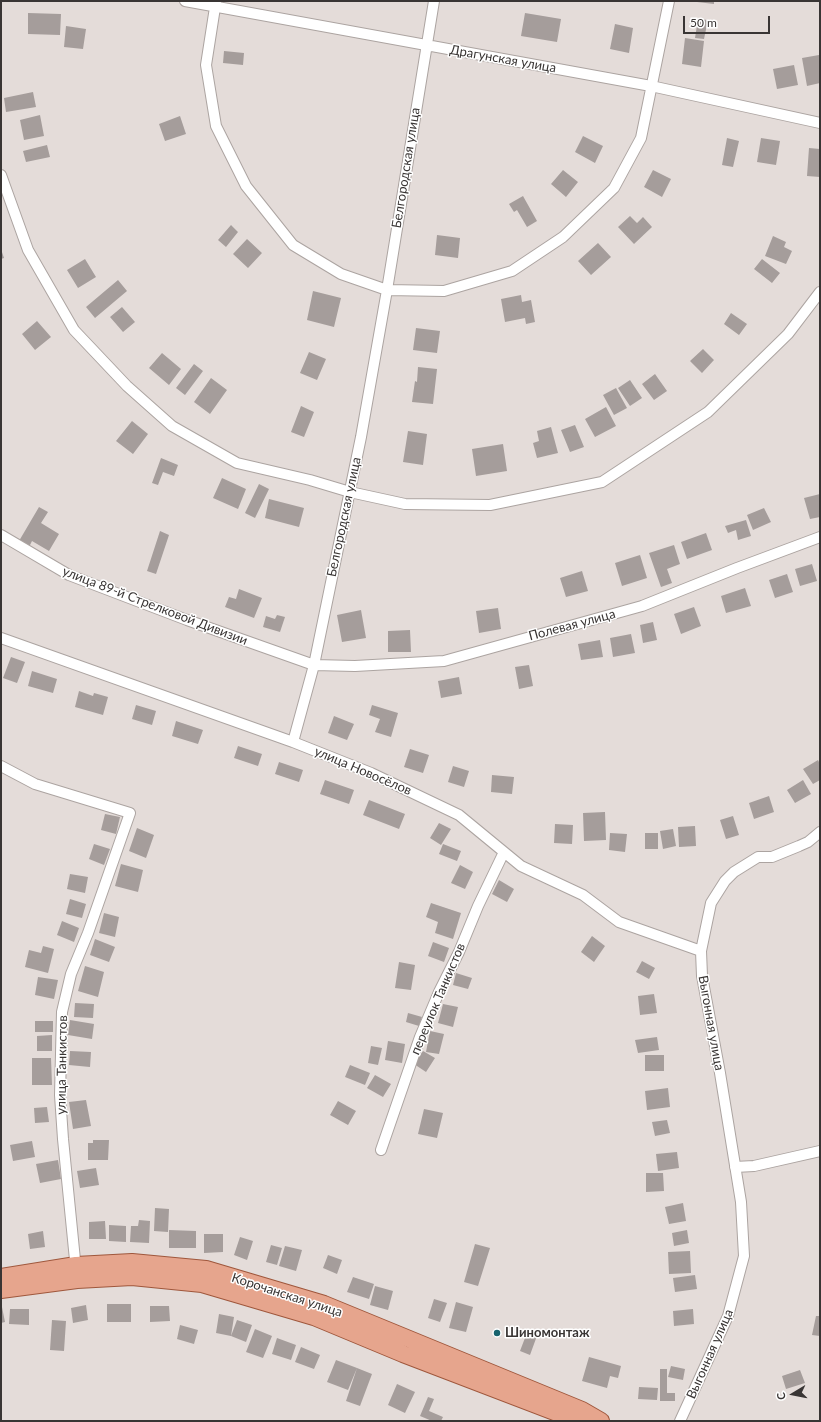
<!DOCTYPE html>
<html>
<head>
<meta charset="utf-8">
<style>
  body { margin:0 }
  #map { position:relative; width:821px; height:1422px; overflow:hidden; background:#e4dcd9; font-family:Lato,sans-serif }
  canvas { display:block }
  .frame { position:absolute; inset:0; border:2px solid #393534; pointer-events:none }
  .north { position:absolute; left:773px; top:1374px; width:40px; height:40px; -webkit-text-stroke:3px #fff; paint-order:stroke; rotate:260deg; font-size:11px; font-weight:700; line-height:16px; text-align:center; color:#393534 }
  .north::after { content:''; display:block; margin:auto; width:14px; height:18px; background:#393534; clip-path:polygon(50% 0,100% 100%,50% 72%,0 100%) }
  .scale { position:absolute; left:683px; top:16px; width:87px; height:18px; box-sizing:border-box; border:2px solid #393534; border-top:0; padding-left:5px; font-size:12px; line-height:14px; white-space:nowrap; color:#393534; -webkit-text-stroke:3px #fff; paint-order:stroke }
</style>
</head>
<body>
<div id="map">
<canvas width="821" height="1422"></canvas>
<div class="frame"></div>
<div class="north">С</div>
<div class="scale">50 m</div>
</div>
<script>
const ctx = document.querySelector('canvas').getContext('2d');
ctx.lineJoin = 'round';
function paint(path, color) { ctx.fillStyle = color; ctx.fill(path, 'evenodd'); }
const shape = rows => new Path2D(rows.map(r => 'M' + r).join(''));
function trace(path, color, width, dash) { ctx.strokeStyle = color; ctx.lineWidth = width; ctx.lineCap = dash ? 'butt' : 'round'; ctx.setLineDash(dash || []); ctx.stroke(path); }
function write(font, color, halo, rows, align = 'center') {
  ctx.font = font + ' Lato,sans-serif'; ctx.lineWidth = 3; ctx.setLineDash([]); ctx.textBaseline = 'middle'; ctx.strokeStyle = halo; ctx.fillStyle = color; for (const [text, x, y, turn = 0] of rows) {
    ctx.save(); ctx.translate(x, y); ctx.rotate((+turn || 0) * Math.PI / 180); ctx.textAlign = isNaN(turn) ? turn : align; if (halo) ctx.strokeText(text, 0, 0); ctx.fillText(text, 0, 0); ctx.restore();
  }
}
paint(shape([
  [697,1,714,1,714,4,697,2],
  [28,13,61,14,60,35,28,34],
  [525,13,561,19,557,42,521,36],
  [698,19,708,20,704,39,695,38],
  [615,24,633,28,629,53,610,49],
  [66,26,86,29,83,49,64,47],
  [685,38,704,41,701,67,682,64],
  [224,51,244,53,243,65,223,63],
  [819,55,820,83,807,86,802,58],
  [794,65,798,85,777,89,773,69],
  [33,92,36,107,6,112,4,98],
  [40,115,44,136,24,140,20,120],
  [180,116,186,134,165,141,159,124],
  [583,136,603,146,595,163,575,152],
  [727,138,739,141,733,167,722,165],
  [761,138,780,141,776,165,757,162],
  [47,145,50,157,26,162,23,151],
  [809,148,820,149,820,177,807,176],
  [563,170,578,182,566,197,551,184],
  [653,170,671,179,662,197,644,187],
  [523,196,537,221,527,227,517,210,514,212,509,204],
  [630,216,637,223,643,217,652,227,634,244,618,227],
  [231,225,238,232,226,247,218,240],
  [437,235,460,238,458,258,435,255],
  [773,236,786,242,784,247,792,251,786,264,765,256],
  [247,239,262,253,248,268,233,254],
  [598,243,611,257,591,275,578,261],
  [1,249,4,258,1,259],
  [85,259,96,277,78,288,67,270],
  [762,259,780,273,772,283,754,269],
  [118,280,127,291,95,318,86,307],
  [313,291,341,298,334,327,307,320],
  [521,295,522,302,531,300,535,322,526,324,525,318,505,322,501,299],
  [122,307,135,322,123,332,110,317],
  [731,313,747,324,739,335,724,324],
  [37,321,51,337,35,350,22,334],
  [416,328,440,331,437,353,413,350],
  [703,349,714,360,702,373,690,361],
  [309,352,326,359,317,380,300,373],
  [162,353,181,369,169,385,149,368],
  [194,364,203,371,185,395,176,388],
  [418,367,437,369,433,404,412,402,415,381,417,382],
  [655,374,667,391,654,400,642,384],
  [211,378,227,390,210,414,194,402],
  [630,380,642,398,630,406,618,388],
  [616,388,627,408,614,415,603,395],
  [301,406,314,412,304,437,291,432],
  [606,407,616,426,595,437,585,419],
  [132,421,148,434,133,454,116,441],
  [575,425,584,447,570,452,561,430],
  [551,427,558,453,537,458,533,443,539,441,537,431],
  [408,431,427,434,423,465,403,462],
  [503,444,507,471,476,476,472,449],
  [161,458,178,465,174,476,163,472,158,485,152,483],
  [222,478,246,489,238,509,213,498],
  [259,484,269,489,255,518,245,513],
  [820,494,820,517,810,519,804,498],
  [269,499,304,508,299,527,265,518],
  [39,507,48,512,41,523,59,534,49,551,32,541,29,547,19,541],
  [764,508,771,522,753,530,747,515],
  [746,520,751,536,738,540,736,530,728,533,725,526],
  [160,531,169,535,156,574,147,571],
  [706,533,712,550,687,559,681,542],
  [674,545,680,564,667,569,672,583,661,587,649,553],
  [640,555,647,578,622,586,615,563],
  [812,564,817,581,800,586,795,569],
  [582,571,588,591,566,597,560,578],
  [787,574,793,592,775,598,769,580],
  [745,588,751,606,726,613,721,596],
  [239,589,262,598,254,618,225,607,229,597,236,599],
  [694,607,701,626,681,634,674,614],
  [498,608,501,629,479,633,476,611],
  [361,610,366,638,342,642,337,615],
  [277,615,285,617,280,632,263,627,266,616,275,619],
  [653,622,657,640,643,643,640,625],
  [410,630,411,652,388,652,388,631],
  [631,634,635,653,613,657,610,638],
  [600,640,603,657,581,660,578,644],
  [11,657,25,662,17,683,3,678],
  [529,665,533,686,519,689,515,667],
  [32,671,57,679,53,693,28,686],
  [459,677,462,694,441,698,438,681],
  [79,691,93,696,94,693,108,697,103,715,75,707],
  [136,705,156,711,152,725,132,719],
  [372,705,398,713,391,737,375,732,380,719,369,715],
  [334,716,354,724,347,740,328,733],
  [176,721,203,730,198,744,172,736],
  [238,746,262,754,258,766,234,758],
  [410,749,429,755,423,773,404,767],
  [818,760,820,764,820,780,813,784,803,769],
  [279,762,303,770,299,782,275,774],
  [453,766,469,771,464,787,448,782],
  [492,775,514,777,512,794,491,792],
  [325,780,354,790,349,804,320,794],
  [803,780,811,794,795,803,787,790],
  [769,796,774,812,754,819,749,803],
  [369,800,405,814,399,829,363,815],
  [605,812,606,840,584,841,583,813],
  [105,814,120,817,116,834,101,830],
  [733,816,739,835,726,839,720,820],
  [439,823,451,829,441,845,430,838],
  [555,824,573,825,572,844,554,843],
  [695,826,696,846,679,847,678,827],
  [137,828,154,835,146,858,129,851],
  [673,829,676,846,663,849,660,831],
  [610,833,627,834,625,852,609,850],
  [645,833,658,833,658,849,645,849],
  [94,844,110,849,104,865,89,859],
  [443,844,461,851,457,861,439,854],
  [121,864,143,870,138,892,115,886],
  [460,865,473,872,465,889,451,883],
  [70,874,88,877,85,893,67,889],
  [499,880,514,889,507,902,492,894],
  [70,899,86,904,82,918,66,914],
  [431,903,461,913,453,939,435,933,438,922,426,917],
  [104,913,119,917,115,937,99,933],
  [62,921,79,928,74,942,57,935],
  [592,936,605,946,594,962,581,952],
  [95,939,115,947,109,962,90,955],
  [433,942,449,948,444,962,428,956],
  [43,946,54,949,48,973,25,967,29,950,41,953],
  [642,961,655,968,649,979,636,972],
  [399,962,415,965,411,990,395,988],
  [85,966,104,972,98,997,78,991],
  [456,973,472,978,468,989,453,985],
  [38,977,58,980,54,999,35,995],
  [654,994,657,1013,640,1015,638,996],
  [75,1003,94,1004,93,1018,74,1017],
  [443,1004,458,1007,453,1027,438,1023],
  [408,1013,422,1017,419,1026,406,1022],
  [70,1020,94,1024,92,1039,68,1035],
  [35,1021,53,1021,53,1032,35,1032],
  [430,1031,444,1034,439,1054,426,1052],
  [52,1035,52,1051,37,1051,37,1036],
  [657,1037,659,1050,638,1053,635,1040],
  [388,1041,405,1044,402,1063,385,1060],
  [371,1046,382,1048,378,1065,368,1063],
  [70,1051,91,1052,90,1067,69,1065],
  [423,1051,435,1058,426,1072,414,1064],
  [645,1055,664,1055,664,1071,645,1071],
  [32,1058,51,1058,52,1085,32,1085],
  [350,1065,370,1073,365,1085,345,1077],
  [375,1075,391,1084,383,1097,367,1088],
  [668,1088,670,1107,647,1110,645,1091],
  [86,1100,91,1126,73,1129,69,1102],
  [338,1101,356,1111,348,1125,330,1115],
  [47,1107,49,1122,35,1123,34,1108],
  [424,1109,443,1113,437,1138,418,1134],
  [667,1120,670,1133,655,1136,652,1122],
  [93,1140,109,1140,108,1160,88,1160,88,1143,93,1143],
  [32,1141,35,1157,13,1161,10,1145],
  [677,1152,679,1168,658,1171,656,1154],
  [58,1160,61,1179,40,1183,36,1164],
  [96,1168,99,1185,80,1188,77,1171],
  [646,1173,663,1173,664,1191,646,1192],
  [683,1203,686,1221,669,1224,665,1207],
  [155,1208,169,1209,168,1232,154,1231],
  [139,1220,150,1221,149,1243,130,1242,131,1226,138,1226],
  [105,1221,106,1239,89,1239,89,1222],
  [109,1225,126,1226,126,1242,109,1241],
  [169,1230,196,1231,196,1248,169,1248],
  [687,1230,689,1243,674,1246,672,1233],
  [43,1231,45,1247,30,1249,28,1234],
  [204,1234,223,1234,223,1252,204,1253],
  [240,1237,253,1241,247,1260,234,1255],
  [475,1244,490,1248,478,1286,464,1282],
  [271,1245,282,1248,277,1265,266,1262],
  [285,1246,302,1250,296,1271,279,1266],
  [690,1251,691,1273,669,1274,668,1252],
  [328,1255,342,1260,337,1274,323,1268],
  [695,1275,697,1289,675,1292,673,1278],
  [353,1277,374,1284,369,1299,347,1292],
  [375,1286,393,1291,388,1310,370,1305],
  [434,1299,447,1303,440,1322,428,1318],
  [456,1302,473,1307,466,1332,449,1328],
  [107,1304,131,1304,131,1322,107,1322],
  [86,1305,88,1320,73,1323,71,1308],
  [150,1306,169,1306,170,1321,150,1322],
  [2,1307,5,1322,1,1323,1,1308],
  [10,1309,29,1309,29,1325,9,1324],
  [693,1309,694,1324,674,1326,673,1311],
  [219,1314,234,1317,231,1336,216,1333],
  [816,1316,820,1316,820,1336,812,1335],
  [52,1320,66,1321,64,1351,50,1350],
  [237,1320,252,1325,246,1342,231,1336],
  [180,1325,198,1330,194,1344,177,1339],
  [255,1329,272,1336,263,1358,246,1352],
  [528,1330,538,1333,530,1355,520,1351],
  [277,1338,296,1345,291,1360,272,1354],
  [301,1347,320,1355,314,1369,295,1362],
  [589,1357,621,1366,618,1378,610,1376,607,1388,582,1381],
  [336,1360,357,1368,348,1390,327,1382],
  [671,1366,685,1369,683,1380,668,1377],
  [357,1368,372,1374,360,1406,346,1401],
  [660,1369,667,1369,667,1393,675,1393,675,1401,660,1401],
  [800,1370,805,1383,786,1389,782,1376],
  [397,1384,415,1392,405,1413,388,1405],
  [639,1387,658,1388,657,1400,638,1399],
  [428,1397,434,1399,429,1411,443,1417,441,1421,432,1421,420,1416]
]), '#a59d9b');
const street = shape([
  [185,1,651,86,820,123],
  [216,1,206,65,216,126,246,186,293,245,341,274,387,290,444,291,512,271,563,237,614,188,641,138,669,1],
  [1,175,28,250,74,330,127,386,172,426,237,463,310,480,350,492,405,504,490,505,602,482,708,412,788,334,820,292],
  [1,535,69,575,187,620,314,665,355,666,444,661,642,606,737,568,820,537],
  [1,638,293,742,371,773,459,815,521,866,583,895,619,922,701,951],
  [293,742,314,665,361,437,387,290,434,1],
  [1,766,35,784,130,813,88,933,71,974,62,1012,60,1095,63,1139,76,1270],
  [381,1150,420,1037,439,992,459,952,478,906,504,852],
  [735,1167,754,1166,820,1151],
  [680,1421,728,1316,744,1256,741,1202,720,1073,702,976,701,951,711,903,725,881,734,872,758,857,772,857,799,846,808,842,820,832]
]);
const primary = shape([
  [1,1277,76,1265,132,1262,206,1269,324,1304,582,1410,601,1421],
  [1,1290,77,1280,132,1277,202,1284,314,1317,403,1354,578,1421]
]);
trace(street, '#aca4a1', 12);
trace(primary, '#9f573c', 18);
trace(street, '#fff', 10);
trace(primary, '#e6a58d', 16);
for (const [x, y, r, color] of [
  [497,1333,4,"#17636e"]
]) { const dot = new Path2D(); dot.arc(x, y, r, 0, 2 * Math.PI); ctx.fillStyle = color; ctx.fill(dot); trace(dot, '#fff', 1.5); }
write('13px', '#393534', '#fff', [
  ["Драгунская улица",503,59,10],
  ["Белгородская улица",406,168,-81],
  ["Белгородская улица",344,517,-78],
  ["улица 89-й Стрелковой Дивизии",155,606,21],
  ["Полевая улица",572,625,-15],
  ["улица Новосёлов",363,771,23],
  ["переулок Танкистов",438,999,-67],
  ["Выгонная улица",711,1023,80],
  ["улица Танкистов",62,1065,-89],
  ["Корочанская улица",287,1295,18],
  ["Выгонная улица",710,1354,-66]
]);
write('bold 13px', '#393534', '#fff', [
  ["Шиномонтаж",505,1333]
], 'left');
</script>
</body>
</html>
